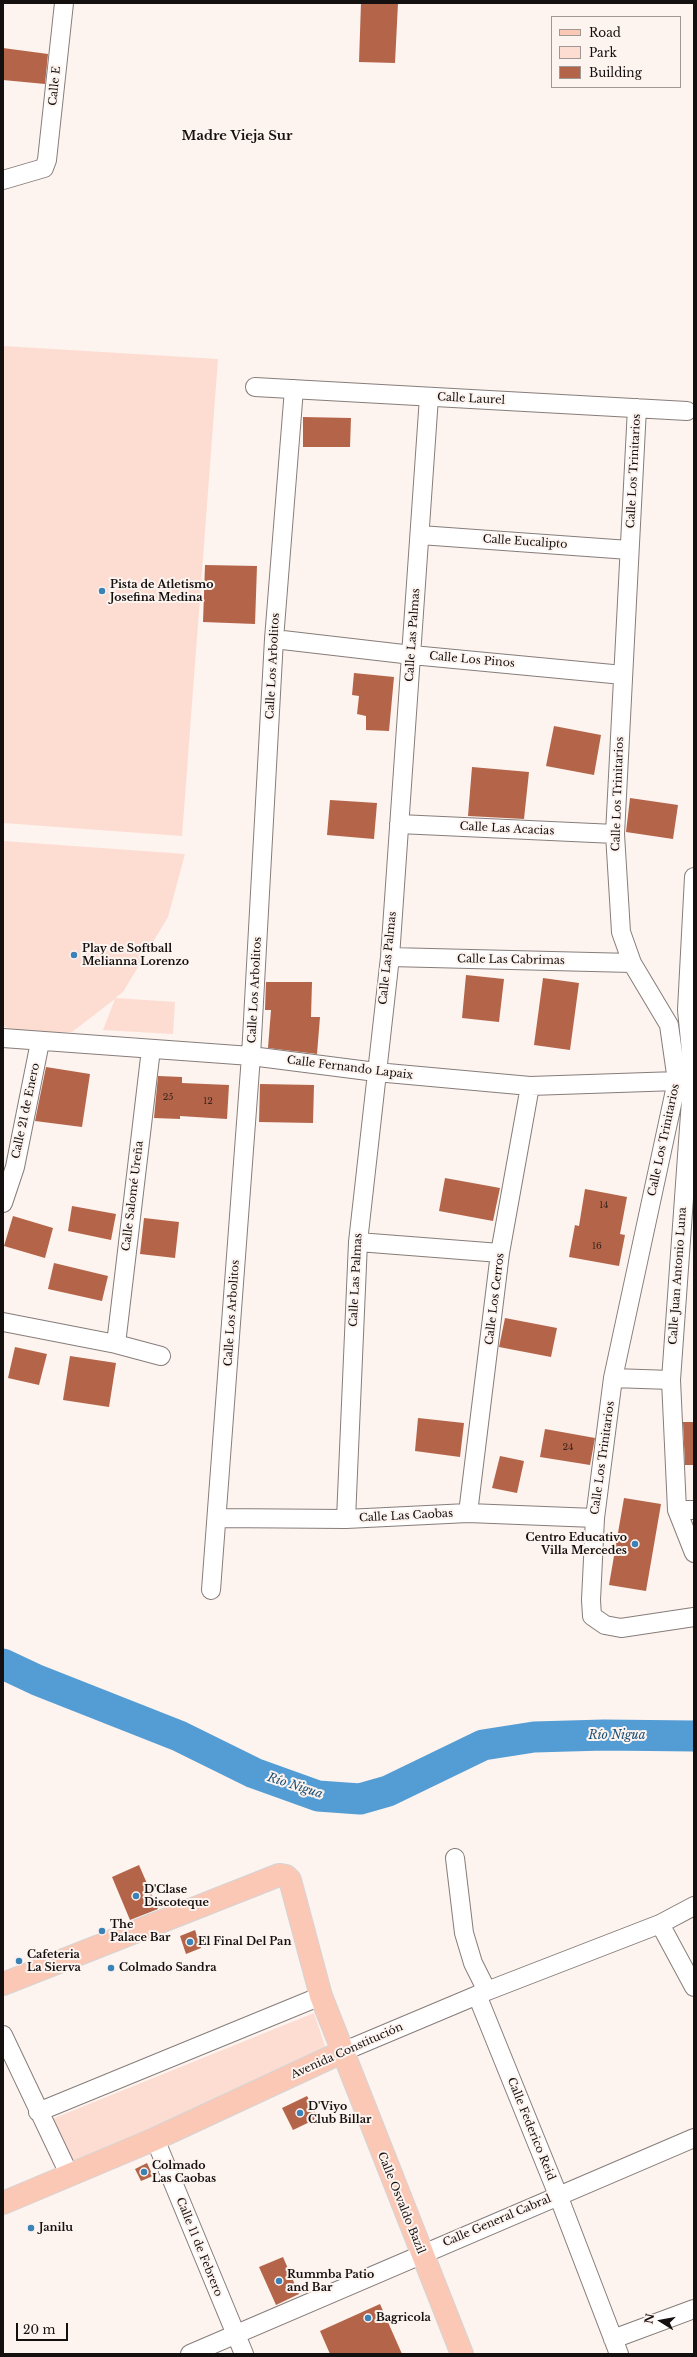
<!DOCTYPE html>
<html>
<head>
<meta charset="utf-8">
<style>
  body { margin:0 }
  #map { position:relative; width:697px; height:2357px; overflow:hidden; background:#fdf3ef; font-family:"Libre Baskerville",serif }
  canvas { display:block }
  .frame { position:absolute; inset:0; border:4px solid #14100f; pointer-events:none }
  .legend { position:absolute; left:551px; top:16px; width:130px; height:72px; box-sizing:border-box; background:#fdf3ef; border:1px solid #a09895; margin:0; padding:5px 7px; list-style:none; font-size:12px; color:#14100f }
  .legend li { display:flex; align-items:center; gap:8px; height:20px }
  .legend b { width:20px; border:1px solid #a09895 }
  .north { position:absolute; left:641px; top:2301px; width:40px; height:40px; -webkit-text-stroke:3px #fdf3ef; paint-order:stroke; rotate:281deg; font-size:11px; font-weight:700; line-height:16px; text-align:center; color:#14100f }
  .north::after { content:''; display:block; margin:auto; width:14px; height:18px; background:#14100f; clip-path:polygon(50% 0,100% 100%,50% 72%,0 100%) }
  .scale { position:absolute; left:16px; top:2323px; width:52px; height:18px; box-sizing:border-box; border:2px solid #14100f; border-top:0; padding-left:5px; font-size:12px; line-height:14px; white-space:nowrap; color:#14100f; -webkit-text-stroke:3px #fdf3ef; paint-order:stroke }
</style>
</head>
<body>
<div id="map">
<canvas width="697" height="2357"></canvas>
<div class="frame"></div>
<ul class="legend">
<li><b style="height:5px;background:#fbc8b6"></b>Road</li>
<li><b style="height:11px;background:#fdddd2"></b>Park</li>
<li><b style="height:11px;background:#b46549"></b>Building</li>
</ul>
<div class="north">N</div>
<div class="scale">20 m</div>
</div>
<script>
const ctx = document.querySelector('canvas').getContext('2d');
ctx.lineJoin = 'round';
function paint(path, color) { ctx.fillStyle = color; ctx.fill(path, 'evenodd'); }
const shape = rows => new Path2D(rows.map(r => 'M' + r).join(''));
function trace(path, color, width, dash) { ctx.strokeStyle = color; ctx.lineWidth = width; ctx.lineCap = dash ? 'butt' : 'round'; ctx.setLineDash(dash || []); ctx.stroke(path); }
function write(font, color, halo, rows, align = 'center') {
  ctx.font = font + ' "Libre Baskerville",serif'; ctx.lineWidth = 4; ctx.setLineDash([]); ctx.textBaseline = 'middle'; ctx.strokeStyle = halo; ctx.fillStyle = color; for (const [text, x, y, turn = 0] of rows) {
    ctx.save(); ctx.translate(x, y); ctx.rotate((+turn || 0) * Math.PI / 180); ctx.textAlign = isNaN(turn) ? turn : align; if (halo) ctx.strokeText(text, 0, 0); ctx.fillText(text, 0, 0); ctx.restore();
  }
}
paint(shape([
  [3,346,218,359,182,836,3,823],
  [3,841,185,854,168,917,123,992,115,998,175,1002,173,1034,103,1030,115,999,72,1032,18,1032,3,1026],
  [314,2013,328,2055,75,2168,52,2119]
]), '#fdddd2');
trace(shape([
  [3,1664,37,1680,179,1736,254,1773,318,1796,360,1799,388,1791,483,1745,534,1737,604,1735,694,1736]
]), '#549dd4', 31);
paint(shape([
  [361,3,398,3,395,63,359,62],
  [3,48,48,54,45,84,3,80],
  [303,417,351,418,350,447,303,447],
  [205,565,257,566,255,624,203,622],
  [354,673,394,677,389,731,366,730,366,716,357,714,359,696,352,695],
  [554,726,601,735,594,775,546,766],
  [472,767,529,772,524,819,468,816],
  [630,798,678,805,673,839,626,832],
  [330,800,377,803,374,839,327,835],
  [466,975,504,979,499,1022,462,1018],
  [543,978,579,983,570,1050,534,1045],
  [266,982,312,982,311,1017,320,1017,317,1054,268,1048,271,1010,265,1010],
  [46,1067,90,1074,82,1127,35,1121],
  [158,1076,182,1077,182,1083,229,1085,227,1119,180,1116,180,1119,154,1118],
  [260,1084,314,1085,313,1123,259,1122],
  [445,1178,500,1188,493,1221,439,1211],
  [585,1189,627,1197,620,1234,625,1235,619,1266,569,1257,575,1225,579,1226],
  [72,1206,116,1214,111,1240,68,1231],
  [13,1216,53,1228,45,1258,4,1246],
  [144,1218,179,1222,175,1258,140,1254],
  [54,1263,108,1276,102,1301,48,1289],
  [505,1318,557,1328,551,1357,499,1347],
  [15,1347,47,1354,39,1385,8,1378],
  [70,1356,116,1363,109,1407,63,1400],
  [418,1418,464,1423,460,1457,415,1451],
  [683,1422,694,1422,694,1465,685,1465],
  [545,1429,595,1438,590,1465,540,1457],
  [500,1456,524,1461,517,1493,492,1488],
  [624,1498,661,1504,646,1591,609,1585],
  [139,1865,158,1909,130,1920,112,1877],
  [195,1930,201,1948,186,1954,180,1936],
  [307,2096,318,2118,293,2130,282,2108],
  [147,2163,153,2176,141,2181,135,2169],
  [283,2257,299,2294,276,2305,259,2267],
  [380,2304,402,2354,330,2354,320,2331]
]), '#b46549');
const minor = shape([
  [3,180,44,168,47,160,64,3],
  [255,387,687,411],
  [637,408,615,834,621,932,632,963,669,1025,677,1081,613,1378,595,1518,591,1600,592,1616,605,1625,621,1628,694,1617],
  [420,535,629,550],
  [274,639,412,655,623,675],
  [399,824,615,834],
  [694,877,687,1010,693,1072,671,1380,677,1510,694,1553],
  [390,957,632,963],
  [3,1038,251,1056,376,1072,530,1086,677,1081,694,1072],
  [3,1203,15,1167,40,1042],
  [358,1242,500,1253],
  [3,1322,116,1344,161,1356],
  [116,1344,151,1049],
  [613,1378,671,1380],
  [677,1510,694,1510],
  [468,1513,500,1253,530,1086],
  [217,1518,346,1519,468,1513,595,1518],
  [346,1519,358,1242,390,957,429,397],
  [211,1590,251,1056,274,639,294,389],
  [455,1858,464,1933,473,1963,487,1991],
  [660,1924,694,1987],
  [477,1995,558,2195,619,2354],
  [3,2035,69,2174],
  [342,2052,487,1991,660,1924,694,1906],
  [38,2112,321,1996],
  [155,2139,244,2354],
  [613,2339,694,2309],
  [190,2354,694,2138]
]);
const major = shape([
  [3,1984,279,1875,286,1876,290,1880,321,1996,462,2354],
  [3,2203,155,2139,342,2052]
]);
trace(minor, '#867d7a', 20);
trace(major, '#d5d4d4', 24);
trace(minor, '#fff', 18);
trace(major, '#fbc8b6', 22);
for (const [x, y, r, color] of [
  [102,591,4,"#3b82b7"],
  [74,955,4,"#3b82b7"],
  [635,1544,4,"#3b82b7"],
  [136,1896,4,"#3b82b7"],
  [102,1931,4,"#3b82b7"],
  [190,1942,4,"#3b82b7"],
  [19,1961,4,"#3b82b7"],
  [111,1968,4,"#3b82b7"],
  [300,2113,4,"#3b82b7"],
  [144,2172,4,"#3b82b7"],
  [31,2228,4,"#3b82b7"],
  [279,2281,4,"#3b82b7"],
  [368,2318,4,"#3b82b7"]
]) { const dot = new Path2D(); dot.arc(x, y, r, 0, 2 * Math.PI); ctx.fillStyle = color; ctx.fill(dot); trace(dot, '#fdf3ef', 1.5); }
write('9px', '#3c251e', null, [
  ["25",168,1097],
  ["12",208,1101],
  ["14",604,1205],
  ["16",597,1246],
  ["24",568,1447]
]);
write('11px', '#14100f', '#fdf3ef', [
  ["Calle E",55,86,-84],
  ["Calle Laurel",471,399,3],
  ["Calle Los Trinitarios",634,471,-87],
  ["Calle Eucalipto",525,542,4],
  ["Calle Las Palmas",413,635,-86],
  ["Calle Los Pinos",472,660,5],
  ["Calle Los Arbolitos",273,666,-87],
  ["Calle Los Trinitarios",618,794,-88],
  ["Calle Las Acacias",507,829,3],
  ["Calle Las Palmas",388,958,-84],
  ["Calle Las Cabrimas",511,960,1],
  ["Calle Los Arbolitos",255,990,-87],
  ["Calle Fernando Lapaix",350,1068,7],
  ["Calle 21 de Enero",26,1111,-78],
  ["Calle Los Trinitarios",664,1140,-78],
  ["Calle Salomé Ureña",133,1196,-83],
  ["Calle Juan Antonio Luna",678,1276,-86],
  ["Calle Las Palmas",356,1280,-87],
  ["Calle Los Cerros",495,1299,-83],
  ["Calle Los Arbolitos",232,1313,-86],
  ["Calle Los Trinitarios",603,1458,-82],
  ["Calle Las Caobas",406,1516,-3],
  ["Avenida Constitución",347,2051,-24],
  ["Calle Federico Reid",531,2129,68],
  ["Calle Osvaldo Bazil",401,2203,68],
  ["Calle General Cabral",497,2221,-23],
  ["Calle 11 de Febrero",199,2247,68]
]);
write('bold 11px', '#14100f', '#fdf3ef', [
  ["Pista de Atletismo",110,585],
  ["Josefina Medina",110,598],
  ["Play de Softball",82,949],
  ["Melianna Lorenzo",82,962],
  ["Centro Educativo",627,1538,"right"],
  ["Villa Mercedes",627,1551,"right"],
  ["D'Clase",144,1890],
  ["Discoteque",144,1903],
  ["The",110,1925],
  ["Palace Bar",110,1938],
  ["El Final Del Pan",198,1942],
  ["Cafeteria",27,1955],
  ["La Sierva",27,1968],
  ["Colmado Sandra",119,1968],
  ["D'Viyo",308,2107],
  ["Club Billar",308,2120],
  ["Colmado",152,2166],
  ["Las Caobas",152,2179],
  ["Janilu",39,2228],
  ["Rummba Patio",287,2275],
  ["and Bar",287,2288],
  ["Bagricola",376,2318]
], 'left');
write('italic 12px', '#1b5076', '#fdf3ef', [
  ["Río Nigua",617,1736],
  ["Río Nigua",295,1786,18]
]);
write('bold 13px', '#14100f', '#fdf3ef', [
  ["Madre Vieja Sur",237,136]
]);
</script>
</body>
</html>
